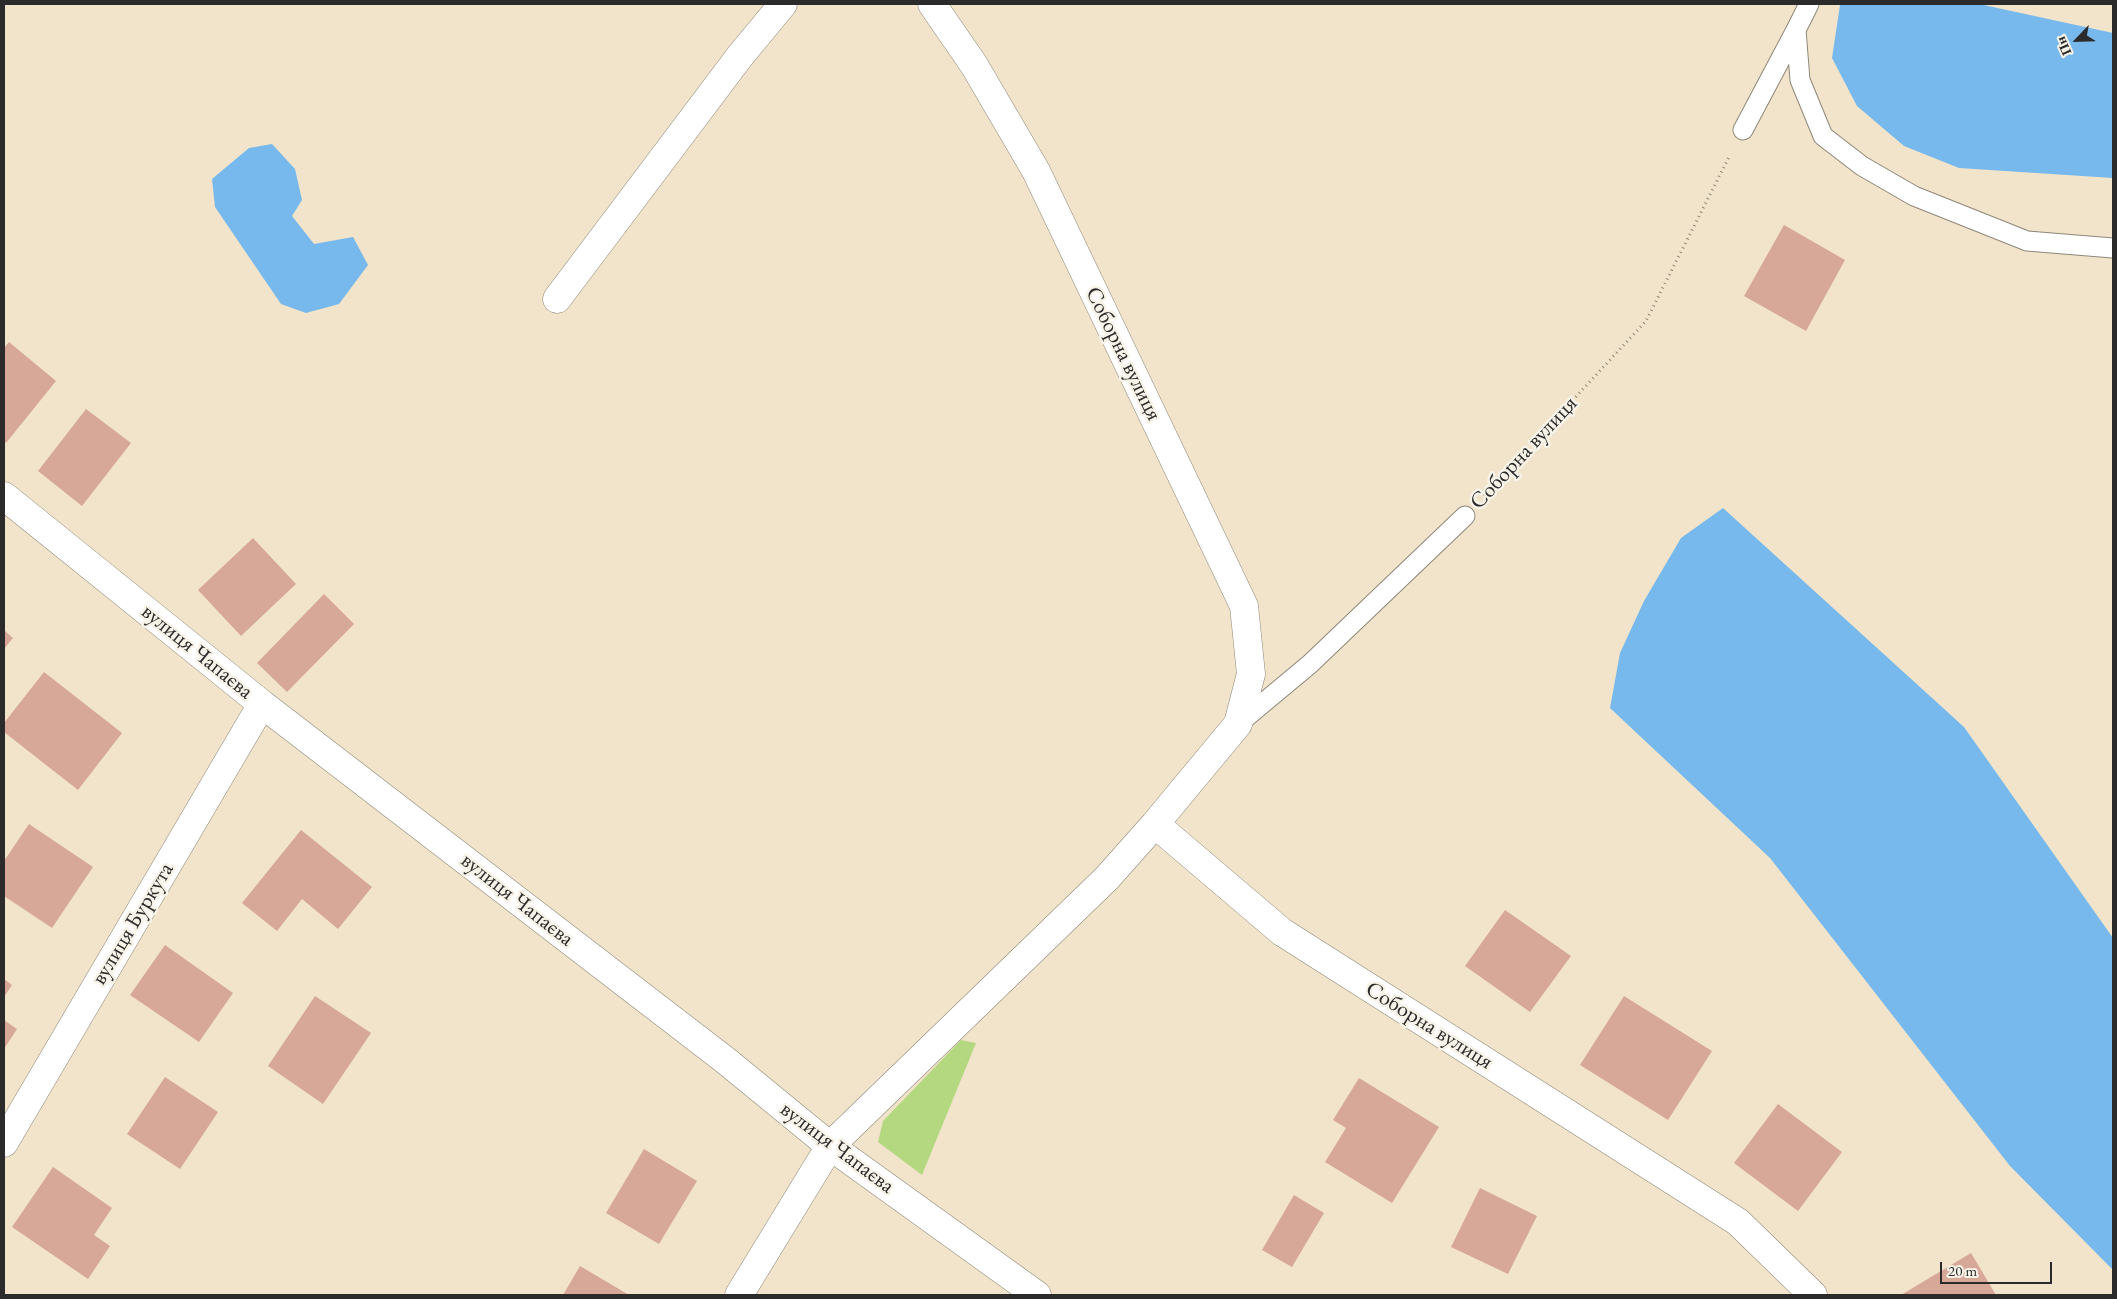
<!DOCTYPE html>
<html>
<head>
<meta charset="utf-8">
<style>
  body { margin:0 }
  #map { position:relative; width:2117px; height:1299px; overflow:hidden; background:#f1e4ca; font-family:"EB Garamond",serif }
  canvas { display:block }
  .frame { position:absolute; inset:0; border:5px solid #2b2b2b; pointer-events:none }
  .north { position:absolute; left:2052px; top:15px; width:50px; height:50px; -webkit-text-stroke:4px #f7f3e8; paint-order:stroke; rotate:246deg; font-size:14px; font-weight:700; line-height:20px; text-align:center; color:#2b2b2b }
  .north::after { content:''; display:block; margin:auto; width:18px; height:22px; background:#2b2b2b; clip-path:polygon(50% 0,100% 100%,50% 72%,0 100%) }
  .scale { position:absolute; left:1940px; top:1262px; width:112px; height:22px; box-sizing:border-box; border:2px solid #2b2b2b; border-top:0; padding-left:6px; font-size:15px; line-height:18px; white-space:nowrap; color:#2b2b2b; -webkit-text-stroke:4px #f7f3e8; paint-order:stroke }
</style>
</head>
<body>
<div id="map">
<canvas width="2117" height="1299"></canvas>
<div class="frame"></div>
<div class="north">Пн</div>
<div class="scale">20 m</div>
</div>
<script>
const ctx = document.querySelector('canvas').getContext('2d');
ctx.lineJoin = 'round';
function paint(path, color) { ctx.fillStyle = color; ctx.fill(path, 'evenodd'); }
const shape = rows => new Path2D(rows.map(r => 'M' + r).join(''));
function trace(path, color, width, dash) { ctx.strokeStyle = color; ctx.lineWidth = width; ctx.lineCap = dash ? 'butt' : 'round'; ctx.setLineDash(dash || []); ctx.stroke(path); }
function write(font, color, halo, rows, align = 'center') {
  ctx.font = font + ' "EB Garamond",serif'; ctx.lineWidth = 5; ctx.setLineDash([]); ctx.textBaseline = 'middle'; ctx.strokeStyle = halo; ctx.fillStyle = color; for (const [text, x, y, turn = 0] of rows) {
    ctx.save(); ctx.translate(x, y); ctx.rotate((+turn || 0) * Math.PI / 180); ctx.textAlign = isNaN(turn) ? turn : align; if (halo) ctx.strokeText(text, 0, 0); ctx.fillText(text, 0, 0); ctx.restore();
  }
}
paint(shape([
  [961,1040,976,1043,922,1175,878,1142,883,1121]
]), '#b4d880');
paint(shape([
  [1843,4,1979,4,2113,33,2113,178,1959,168,1904,146,1857,106,1832,58,1840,5],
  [272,144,295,169,302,200,292,216,314,244,353,237,368,265,339,304,306,313,281,304,215,207,212,179,249,148],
  [1723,508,1964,727,2113,938,2113,1270,2010,1166,1770,858,1610,708,1620,653,1644,601,1681,538]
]), '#77b9ec');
paint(shape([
  [1784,225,1845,260,1806,331,1744,296],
  [9,342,56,381,6,443,4,441,4,348],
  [86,409,131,443,82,506,38,471],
  [253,538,296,584,241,636,198,590],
  [324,594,354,624,287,692,257,663],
  [4,630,13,638,4,649],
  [44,672,122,733,78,790,4,732,4,723],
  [29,824,93,867,52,928,4,896,4,861],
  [301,830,372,887,338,929,302,899,277,931,242,903],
  [1505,910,1571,956,1530,1012,1465,966],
  [165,945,233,993,199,1042,130,995],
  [4,979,12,985,4,997],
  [315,996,371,1033,323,1104,268,1066],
  [1624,996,1712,1051,1668,1120,1580,1065],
  [4,1020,17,1029,4,1049],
  [165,1077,218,1112,180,1169,127,1134],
  [1359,1078,1439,1127,1392,1203,1325,1162,1346,1128,1333,1120],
  [1778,1104,1842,1152,1798,1211,1734,1163],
  [644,1149,697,1181,659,1244,606,1213],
  [53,1167,112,1208,94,1235,110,1246,88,1279,12,1227],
  [1480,1188,1537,1216,1508,1274,1451,1247],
  [1294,1195,1324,1213,1292,1267,1262,1250],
  [1971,1253,1996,1295,1901,1295],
  [580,1266,629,1295,563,1295]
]), '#d7a898');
const lane = shape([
  [1809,4,1796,30,1800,80,1823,136,1862,166,1914,196,2027,241,2113,248],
  [1743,130,1796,30],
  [1238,724,1310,664,1465,516]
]);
const street = shape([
  [557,299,740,56,783,4],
  [4,496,262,704,725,1060,830,1146,1037,1295],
  [1155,824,1282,932,1738,1222,1813,1295],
  [4,1143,262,704],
  [739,1295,830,1146,1107,878,1155,824,1238,724,1251,674,1244,606,1036,171,974,65,932,4]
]);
trace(lane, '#8e887a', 21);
trace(street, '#8e887a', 29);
trace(shape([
  [1484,496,1646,321,1730,155]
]), '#8e887a', 3, [1, 4]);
trace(lane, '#fff', 19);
trace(street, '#fff', 28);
write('22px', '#2b2b2b', '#f7f3e8', [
  ["Соборна вулиця",1123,354,64],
  ["Соборна вулиця",1524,453,-47],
  ["вулиця Чапаєва",197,652,39],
  ["вулиця Чапаєва",517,900,38],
  ["вулиця Буркута",133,924,-59],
  ["Соборна вулиця",1429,1026,32],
  ["вулиця Чапаєва",837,1148,37]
]);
</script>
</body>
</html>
